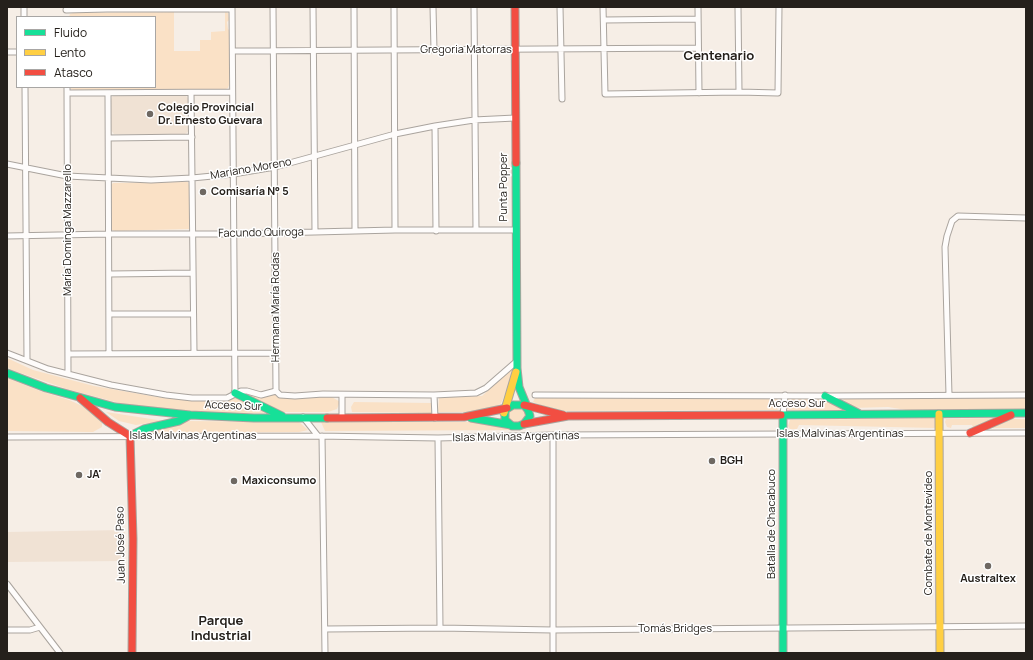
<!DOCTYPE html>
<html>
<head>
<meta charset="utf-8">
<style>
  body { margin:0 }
  #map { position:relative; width:1033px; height:660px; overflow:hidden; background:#f6eee6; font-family:Manrope,sans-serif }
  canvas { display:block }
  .frame { position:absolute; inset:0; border:8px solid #25201b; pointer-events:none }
  .legend { position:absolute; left:16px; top:16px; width:140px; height:72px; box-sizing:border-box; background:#fff; border:1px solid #a8a6a4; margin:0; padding:5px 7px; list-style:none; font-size:12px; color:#25201b }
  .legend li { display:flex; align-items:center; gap:8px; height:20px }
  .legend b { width:20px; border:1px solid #a8a6a4 }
</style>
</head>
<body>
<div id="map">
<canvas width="1033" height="660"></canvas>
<div class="frame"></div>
<ul class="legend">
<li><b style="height:5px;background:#16e098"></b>Fluido</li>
<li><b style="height:5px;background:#ffcf43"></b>Lento</li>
<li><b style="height:5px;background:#f24e42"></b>Atasco</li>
</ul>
</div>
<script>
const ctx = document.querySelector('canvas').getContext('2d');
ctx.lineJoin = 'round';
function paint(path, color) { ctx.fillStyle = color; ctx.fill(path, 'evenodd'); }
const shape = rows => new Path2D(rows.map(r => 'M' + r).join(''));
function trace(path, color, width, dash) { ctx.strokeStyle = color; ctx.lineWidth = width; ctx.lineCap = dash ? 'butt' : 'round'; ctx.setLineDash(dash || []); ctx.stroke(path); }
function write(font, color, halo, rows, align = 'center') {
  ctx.font = font + ' Manrope,sans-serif'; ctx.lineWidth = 3; ctx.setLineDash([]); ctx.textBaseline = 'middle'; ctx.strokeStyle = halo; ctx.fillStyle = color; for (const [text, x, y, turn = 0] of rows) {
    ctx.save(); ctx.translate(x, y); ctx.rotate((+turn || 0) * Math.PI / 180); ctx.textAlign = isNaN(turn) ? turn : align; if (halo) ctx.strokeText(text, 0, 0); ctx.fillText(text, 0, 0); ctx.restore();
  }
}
paint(shape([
  [115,95,186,96,189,99,189,131,185,134,114,134,111,130,111,100,112,97],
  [125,530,125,561,7,562,7,532]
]), '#f0e2d4');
paint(shape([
  [174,12,174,51,200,51,200,40,211,40,211,32,225,31,225,12,228,13,229,20,227,22,228,29,229,30,229,85,228,88,226,89,74,90,71,89,70,87,155,87,155,17,69,17,70,14,73,13],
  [188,182,189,185,189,229,115,231,112,230,111,185,113,183],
  [7,358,33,370,94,386,163,398,218,401,235,397,270,413,221,414,123,404,67,389,12,370,7,367],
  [514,367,513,374,502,401,500,404,494,408,482,412,439,412,438,411,439,397,482,396],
  [7,378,40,391,69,400,87,408,100,419,102,423,102,427,93,432,7,431],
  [242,393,276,395,278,397,330,396,337,400,340,402,339,404,337,409,328,412,278,412],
  [535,398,779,399,781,405,780,408,777,410,555,411,533,402],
  [790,398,826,398,845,410,790,410,787,409,786,407,786,401],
  [1026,398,1026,409,907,410,888,407,852,408,843,399],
  [354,402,431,403,431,413,352,412,351,407],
  [513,408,522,408,527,414,523,421,515,423,509,419,507,413],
  [106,412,164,421,136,425,119,421],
  [936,418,936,428,799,425,797,429,790,429,788,426,790,420],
  [997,418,973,428,972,425,952,425,951,428,947,427,945,422,946,419],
  [1010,419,1026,419,1026,428,985,428],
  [185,421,299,422,308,430,299,432,141,433],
  [321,422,486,422,518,430,325,431]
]), '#fae1c6');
const street = shape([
  [232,7,235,393],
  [273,7,276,391],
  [313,7,315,232],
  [354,7,355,231],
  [394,7,395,230],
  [433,7,434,50],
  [474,7,476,230],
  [560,7,562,99],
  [603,7,605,94,739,92,778,93,779,7],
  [698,7,699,93],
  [738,7,739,92],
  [66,10,107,9,232,9],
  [24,17,24,7],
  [604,20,698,19],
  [233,51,698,48],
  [7,52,17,52],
  [25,87,27,360],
  [67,87,68,374],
  [67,93,232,92],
  [191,93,194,353],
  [108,94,109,354],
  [435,126,436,231],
  [109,138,192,137],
  [7,164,67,176,151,180,192,178,233,174,275,167,395,134,435,126,474,120,515,118],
  [7,236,109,234,234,234,395,230,516,230],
  [110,274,193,273],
  [109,314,193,314],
  [7,353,48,369,111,385,166,395,192,398,227,398,241,391,247,391,261,395,276,391],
  [68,354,276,353],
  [276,391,280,395,295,396,323,394,434,395,476,393,486,388,517,361],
  [342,395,342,417],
  [434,395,435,418],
  [535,395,825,396,1026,395],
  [949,395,945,247,947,236,952,221,958,216,1026,218],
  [783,415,785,395],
  [303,417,318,436],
  [553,435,553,653],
  [322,436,325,653],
  [7,437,318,436,438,438,553,435,1026,433],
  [438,438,440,628],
  [7,584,60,653],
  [325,629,440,628,553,630,1026,626],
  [7,630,30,630,40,627]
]);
const fast = shape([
  [516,163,517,368,519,387,528,409],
  [7,373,46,388,115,407,190,415,254,418,327,418],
  [235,393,282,416],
  [825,396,858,413],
  [513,405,524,405,528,410,530,416,524,424,519,426,512,426,505,420,505,410,513,405],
  [781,415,1026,413],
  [783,415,783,653],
  [471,418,511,425],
  [130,436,144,429,179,421,190,415]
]);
const slow = shape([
  [504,413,516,372],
  [939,414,940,653]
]);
const jam = shape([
  [515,7,516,163],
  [80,398,108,422,130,436],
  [524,405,563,415],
  [327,418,464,417,507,408],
  [524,424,568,416,781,415],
  [970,433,1011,415],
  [130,436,133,539,132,653]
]);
trace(street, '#aaa49e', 7);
trace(fast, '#aaa49e', 9);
trace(slow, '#aaa49e', 9);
trace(jam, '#aaa49e', 9);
trace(street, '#fefcfb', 5);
trace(fast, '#16e098', 7);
trace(slow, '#ffcf43', 7);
trace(jam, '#f24e42', 7);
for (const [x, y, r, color] of [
  [150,114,4,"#6e6862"],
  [203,192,4,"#6e6862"],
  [712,461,4,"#6e6862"],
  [79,475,4,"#6e6862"],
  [234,481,4,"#6e6862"],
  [988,566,4,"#6e6862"]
]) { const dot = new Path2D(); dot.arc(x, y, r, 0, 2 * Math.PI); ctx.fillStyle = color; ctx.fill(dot); trace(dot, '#fff', 1.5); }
write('11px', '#25201b', '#fff', [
  ["Gregoria Matorras",466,50],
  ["Mariano Moreno",251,169,-10],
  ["Punta Popper",504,187,-90],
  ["María Dominga Mazzarello",68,230,-90],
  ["Facundo Quiroga",261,233,-1],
  ["Hermana María Rodas",276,307,-90],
  ["Acceso Sur",797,404],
  ["Acceso Sur",233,406,2],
  ["Islas Malvinas Argentinas",840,434],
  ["Islas Malvinas Argentinas",193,436],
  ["Islas Malvinas Argentinas",516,437,-1],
  ["Batalla de Chacabuco",772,524,-90],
  ["Combate de Montevideo",929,533,-90],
  ["Juan José Paso",121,545,-91],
  ["Tomás Bridges",675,629]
]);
write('bold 11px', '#25201b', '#fff', [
  ["Colegio Provincial",158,108],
  ["Dr. Ernesto Guevara",158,121],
  ["Comisaría N° 5",211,192],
  ["BGH",720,461],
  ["JA'",87,475],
  ["Maxiconsumo",242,481],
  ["Australtex",988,579,"center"]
], 'left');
write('bold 13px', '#25201b', '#fff', [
  ["Centenario",719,56],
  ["Parque",221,621],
  ["Industrial",221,636]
]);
</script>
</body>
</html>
